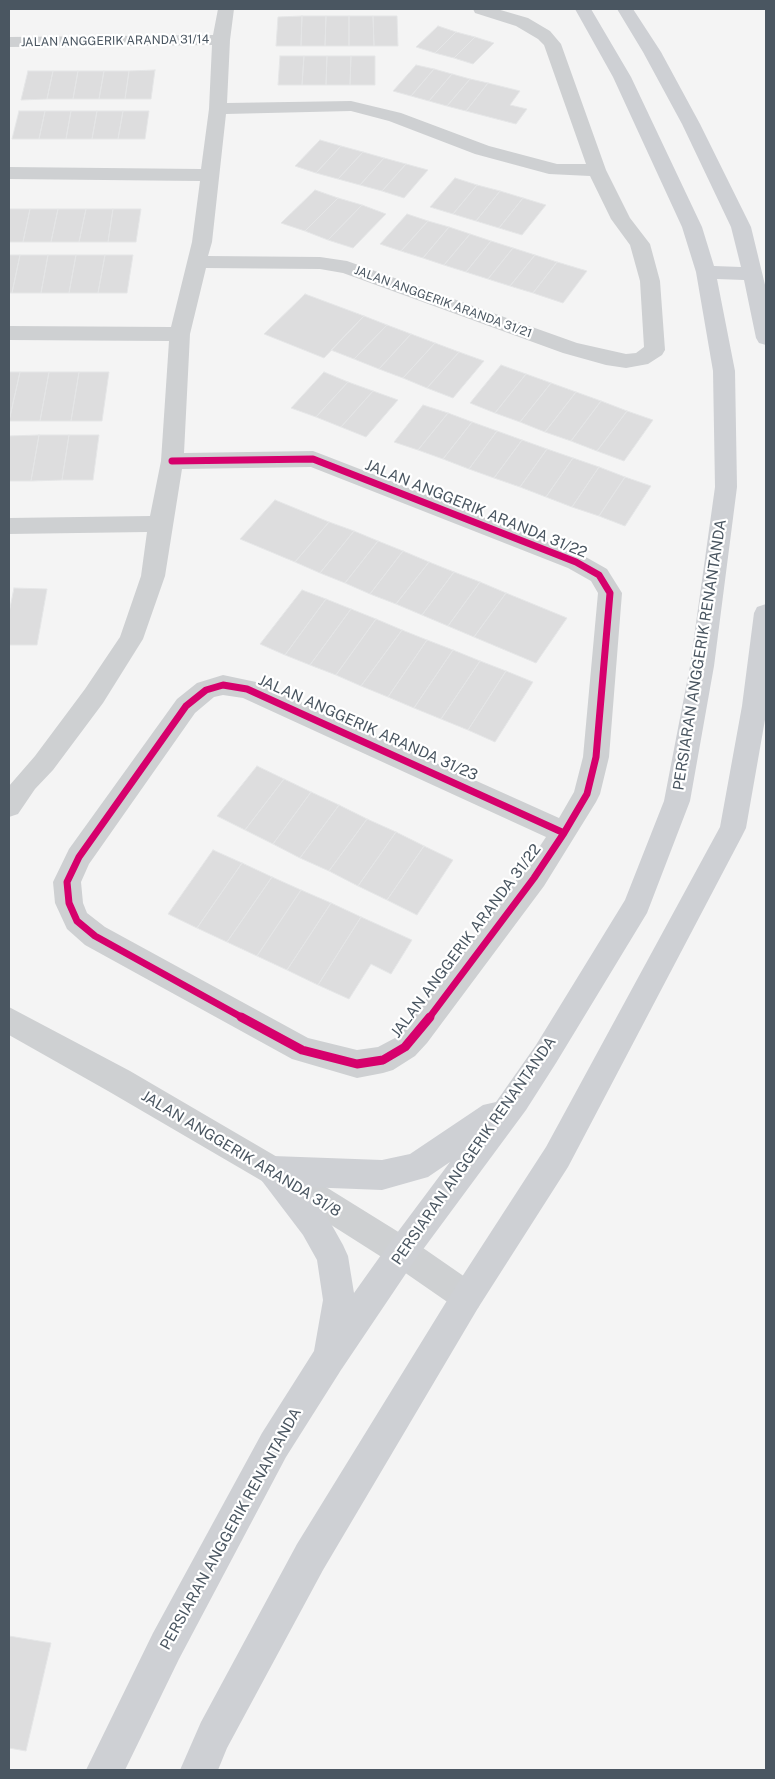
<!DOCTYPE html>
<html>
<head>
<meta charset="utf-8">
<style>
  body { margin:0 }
  #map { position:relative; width:775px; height:1779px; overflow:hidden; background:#f4f4f4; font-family:"Public Sans",sans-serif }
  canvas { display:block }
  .frame { position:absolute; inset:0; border:10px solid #4a5661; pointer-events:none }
</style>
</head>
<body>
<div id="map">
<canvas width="775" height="1779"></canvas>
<div class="frame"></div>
</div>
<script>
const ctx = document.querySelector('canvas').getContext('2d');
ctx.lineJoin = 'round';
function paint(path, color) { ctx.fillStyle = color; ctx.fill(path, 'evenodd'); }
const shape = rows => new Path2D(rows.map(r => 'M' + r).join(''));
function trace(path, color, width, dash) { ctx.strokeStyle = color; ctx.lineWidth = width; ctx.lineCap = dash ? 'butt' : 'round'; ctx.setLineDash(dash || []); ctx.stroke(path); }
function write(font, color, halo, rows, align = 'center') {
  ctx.font = font + ' "Public Sans",sans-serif'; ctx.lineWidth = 4.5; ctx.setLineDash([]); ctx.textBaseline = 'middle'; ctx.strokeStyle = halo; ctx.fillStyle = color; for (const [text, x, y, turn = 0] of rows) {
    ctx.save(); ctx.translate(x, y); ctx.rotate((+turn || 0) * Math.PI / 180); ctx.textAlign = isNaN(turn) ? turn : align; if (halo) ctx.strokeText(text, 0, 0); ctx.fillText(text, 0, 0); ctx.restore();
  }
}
const building = shape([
  [302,16,301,46,276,46,278,17,302,16],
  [302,16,326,16,325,46,301,46,302,16],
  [326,16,349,16,349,46,325,46,326,16],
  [349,16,373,16,374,46,349,46,349,16],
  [373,16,397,16,398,46,374,46,373,16],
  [438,26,456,32,435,53,416,47,438,26],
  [456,32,475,37,454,58,435,53,456,32],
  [475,37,494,43,473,64,454,58,475,37],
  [280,56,304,56,302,85,278,85,280,56],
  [304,56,327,56,326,85,302,85,304,56],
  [327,56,351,56,350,85,326,85,327,56],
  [351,56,375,56,375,85,350,85,351,56],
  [416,65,434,69,411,96,393,91,416,65],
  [434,69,452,74,429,101,411,96,434,69],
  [155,70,151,99,125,99,129,71,155,70],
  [28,71,53,71,47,99,21,100,28,71],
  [53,71,78,71,73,99,47,99,53,71],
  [78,71,104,71,99,99,73,99,78,71],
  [104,71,129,71,125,99,99,99,104,71],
  [452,74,470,79,447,106,429,101,452,74],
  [470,79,488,83,466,111,447,106,470,79],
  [488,83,520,91,510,105,527,109,516,124,466,111,488,83],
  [19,111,45,111,39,139,12,139,19,111],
  [45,111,71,111,66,139,39,139,45,111],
  [71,111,97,111,92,139,66,139,71,111],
  [97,111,123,111,118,139,92,139,97,111],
  [123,111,149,111,145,139,118,139,123,111],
  [320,140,341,146,316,173,295,166,320,140],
  [341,146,363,152,338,179,316,173,341,146],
  [363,152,384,158,360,185,338,179,363,152],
  [384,158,406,164,382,191,360,185,384,158],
  [406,164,428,170,404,198,382,191,406,164],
  [455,178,477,185,453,214,430,207,455,178],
  [477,185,500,191,476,221,453,214,477,185],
  [315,190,338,198,305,231,281,223,315,190],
  [500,191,523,198,499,228,476,221,500,191],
  [338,198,362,205,328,240,305,231,338,198],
  [523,198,546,205,522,235,499,228,523,198],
  [362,205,386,214,353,248,328,240,362,205],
  [9,209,30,209,23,242,9,242,9,209],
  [30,209,58,209,51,242,23,242,30,209],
  [58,209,86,209,79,242,51,242,58,209],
  [86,209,113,209,108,242,79,242,86,209],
  [113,209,141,209,136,242,108,242,113,209],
  [407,214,428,221,401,251,380,244,407,214],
  [428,221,449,227,423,258,401,251,428,221],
  [449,227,470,234,444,265,423,258,449,227],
  [470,234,491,241,466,272,444,265,470,234],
  [491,241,513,248,488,279,466,272,491,241],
  [513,248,535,255,510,286,488,279,513,248],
  [9,255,20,255,12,293,9,293,9,255],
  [20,255,48,255,41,293,12,293,20,255],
  [48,255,76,255,69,293,41,293,48,255],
  [76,255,105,255,98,293,69,293,76,255],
  [105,255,133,255,127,293,98,293,105,255],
  [535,255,557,262,533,293,510,286,535,255],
  [557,262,587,271,563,303,533,293,557,262],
  [305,294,364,316,324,358,264,334,305,294],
  [364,316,387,325,354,359,331,350,364,316],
  [387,325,411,334,379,369,354,359,387,325],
  [411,334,435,343,403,378,379,369,411,334],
  [435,343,459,352,427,388,403,378,435,343],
  [459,352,484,361,453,398,427,388,459,352],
  [501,365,526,374,495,413,470,403,501,365],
  [9,372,20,372,9,421,9,372],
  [20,372,49,372,40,421,9,421,20,372],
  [49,372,79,372,71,421,40,421,49,372],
  [79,372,109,372,102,421,71,421,79,372],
  [324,372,348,382,316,417,291,408,324,372],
  [526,374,551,383,520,422,495,413,526,374],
  [348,382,373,391,341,427,316,417,348,382],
  [551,383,576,392,545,432,520,422,551,383],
  [373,391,398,400,366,437,341,427,373,391],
  [576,392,601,401,571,441,545,432,576,392],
  [601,401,627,411,597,451,571,441,601,401],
  [423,405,448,413,418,450,394,442,423,405],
  [627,411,653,420,624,461,597,451,627,411],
  [448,413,472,422,443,459,418,450,448,413],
  [472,422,497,431,469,469,443,459,472,422],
  [497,431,522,440,494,478,469,469,497,431],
  [39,435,69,435,62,480,31,481,39,435],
  [39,435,31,481,9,481,9,436,39,435],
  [69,435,99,435,93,480,62,480,69,435],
  [522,440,547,449,520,487,494,478,522,440],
  [547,449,573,458,546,497,520,487,547,449],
  [573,458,599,467,572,507,546,497,573,458],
  [599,467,625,477,599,516,572,507,599,467],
  [625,477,651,486,625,526,599,516,625,477],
  [275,500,329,522,295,562,240,539,275,500],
  [329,522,354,531,320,573,295,562,329,522],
  [354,531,378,541,345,583,320,573,354,531],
  [378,541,403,551,370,594,345,583,378,541],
  [403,551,429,562,396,604,370,594,403,551],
  [429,562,454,572,422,615,396,604,429,562],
  [454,572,480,582,448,626,422,615,454,572],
  [480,582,506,593,474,637,448,626,480,582],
  [14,588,47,589,37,645,9,645,9,613,14,588],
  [302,590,326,599,285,655,260,644,302,590],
  [506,593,567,618,536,663,474,637,506,593],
  [326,599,351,609,310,665,285,655,326,599],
  [351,609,376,619,336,675,310,665,351,609],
  [376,619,402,630,361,686,336,675,376,619],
  [402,630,427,640,388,697,361,686,402,630],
  [427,640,453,650,414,708,388,697,427,640],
  [453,650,480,661,441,719,414,708,453,650],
  [480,661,506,671,468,730,441,719,480,661],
  [506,671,533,682,495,742,468,730,506,671],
  [257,766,284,779,245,830,217,816,257,766],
  [284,779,311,792,273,844,245,830,284,779],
  [311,792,339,805,300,858,273,844,311,792],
  [339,805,367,819,329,871,300,858,339,805],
  [367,819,396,832,358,886,329,871,367,819],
  [396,832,424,846,387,900,358,886,396,832],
  [424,846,453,860,417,915,387,900,424,846],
  [213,850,242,863,197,928,168,914,213,850],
  [242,863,272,877,227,942,197,928,242,863],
  [272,877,301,890,257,956,227,942,272,877],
  [301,890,331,903,287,970,257,956,301,890],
  [331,903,361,917,318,985,287,970,331,903],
  [361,917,412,940,391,974,371,964,349,999,318,985,361,917],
  [9,1636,51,1643,26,1751,9,1748,9,1636]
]);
paint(building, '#ddddde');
trace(building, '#e5e6e7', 1);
paint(shape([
  [218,9,234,9,230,40,227,103,351,101,401,113,489,146,557,164,586,164,544,45,538,39,516,26,475,13,473,9,497,9,528,18,550,31,561,44,606,170,630,218,650,244,660,281,665,350,662,355,648,364,626,368,606,365,563,353,343,273,320,269,206,268,190,334,184,453,313,451,321,454,584,556,607,569,622,593,609,757,600,794,596,802,544,886,427,1043,415,1056,393,1070,383,1073,357,1078,292,1059,85,945,67,929,55,903,53,882,69,849,177,699,197,683,223,675,256,682,559,818,574,792,583,757,598,593,591,581,568,568,311,467,182,469,165,576,143,639,103,703,53,770,35,789,18,814,9,817,9,786,35,756,85,689,120,637,141,576,147,532,9,534,9,518,150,516,161,461,169,341,9,340,9,326,171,327,192,242,200,181,9,179,9,167,201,169,209,109,212,45,9,47,9,37,213,35,218,9],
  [351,111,389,121,475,154,549,174,590,176,611,219,630,245,640,281,644,347,636,353,626,354,577,343,347,261,320,257,208,256,212,242,226,114,351,111],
  [223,695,243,698,546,837,524,870,407,1025,395,1038,378,1047,357,1050,308,1038,105,927,87,913,83,903,81,882,89,864,195,713,214,697,223,695],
  [9,1007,130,1071,284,1161,413,1241,478,1286,483,1297,478,1308,467,1313,456,1308,391,1263,262,1181,108,1091,9,1035,9,1007]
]), '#ced0d2');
paint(shape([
  [575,9,591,9,631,77,702,227,714,266,741,267,731,227,682,124,643,52,617,9,633,9,661,52,700,124,751,227,766,289,766,345,759,343,756,338,744,280,717,279,735,371,737,487,714,666,690,801,647,913,556,1063,526,1110,413,1263,341,1370,286,1457,179,1659,125,1770,86,1770,153,1633,262,1433,314,1351,323,1300,317,1260,303,1235,262,1181,258,1171,262,1161,273,1156,382,1160,410,1154,483,1105,496,1102,536,1045,625,900,664,801,690,666,715,487,713,371,696,272,682,227,613,77,575,9],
  [450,1162,391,1241,354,1293,348,1256,343,1245,325,1213,305,1187,382,1190,428,1177,450,1162],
  [766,604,766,714,746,828,742,836,568,1167,478,1308,323,1570,227,1748,218,1770,180,1770,201,1722,297,1544,456,1286,546,1147,720,827,742,706,754,613,757,607,766,604]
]), '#ced0d4');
trace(shape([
  [172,461,313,459,576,562,599,575,610,593,596,757,587,794,564,833],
  [243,1018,95,936,77,921,69,903,67,882,79,857,186,706,206,690,223,685,247,689,564,833],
  [429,1018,534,878,564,833]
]), '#d6006c', 7);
trace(shape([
  [241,1017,302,1050,357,1064,383,1060,405,1047,430,1017]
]), '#d6006c', 9);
write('12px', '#4a5661', '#fff', [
  ["JALAN ANGGERIK ARANDA 31/14",115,41,-1],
  ["JALAN ANGGERIK ARANDA 31/21",443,302,20]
]);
write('15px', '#4a5661', '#fff', [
  ["JALAN ANGGERIK ARANDA 31/22",476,509,22],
  ["PERSIARAN ANGGERIK RENANTANDA",700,655,-81],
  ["JALAN ANGGERIK ARANDA 31/23",368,728,24],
  ["JALAN ANGGERIK ARANDA 31/22",466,941,-53],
  ["PERSIARAN ANGGERIK RENANTANDA",474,1151,-55],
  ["JALAN ANGGERIK ARANDA 31/8",241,1154,31],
  ["PERSIARAN ANGGERIK RENANTANDA",231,1529,-61]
]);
</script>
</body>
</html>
